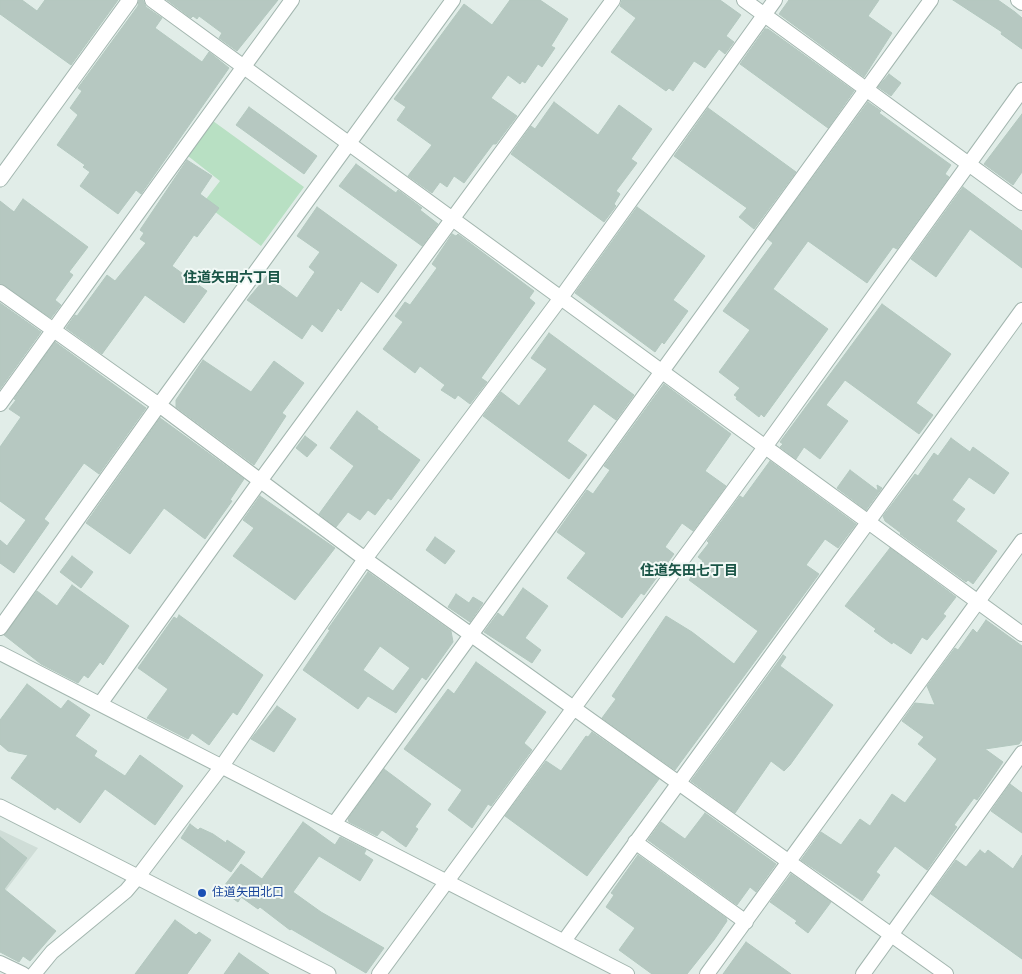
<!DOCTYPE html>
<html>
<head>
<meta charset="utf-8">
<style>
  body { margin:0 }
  canvas { display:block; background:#e1ede8 }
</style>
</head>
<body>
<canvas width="1022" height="974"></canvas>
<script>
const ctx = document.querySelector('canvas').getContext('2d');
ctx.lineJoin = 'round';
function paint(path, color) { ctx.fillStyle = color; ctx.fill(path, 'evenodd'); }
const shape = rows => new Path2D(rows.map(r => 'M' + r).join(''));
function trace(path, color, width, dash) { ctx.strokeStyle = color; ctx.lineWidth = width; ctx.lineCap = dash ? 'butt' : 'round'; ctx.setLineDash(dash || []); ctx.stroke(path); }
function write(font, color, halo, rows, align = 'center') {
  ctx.font = font + ' "Roboto Condensed","Noto Sans JP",sans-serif'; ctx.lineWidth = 4; ctx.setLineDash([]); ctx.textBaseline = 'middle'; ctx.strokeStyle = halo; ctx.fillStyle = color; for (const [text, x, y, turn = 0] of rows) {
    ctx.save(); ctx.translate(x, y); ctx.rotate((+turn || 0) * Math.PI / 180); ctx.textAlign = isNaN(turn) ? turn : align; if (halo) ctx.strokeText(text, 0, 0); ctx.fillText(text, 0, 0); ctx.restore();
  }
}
paint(shape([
  [0,830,38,848,0,898]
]), '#cfddd7');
paint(shape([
  [213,121,304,187,261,246,203,203,220,181,188,156]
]), '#b8e0c3');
const building = shape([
  [0,0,22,0,37,11,45,0,118,0,71,65,0,14,0,0],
  [139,0,143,0,146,7,162,18,155,28,202,62,209,52,229,68,141,194,136,190,118,214,80,186,90,172,83,167,85,165,57,145,78,115,70,108,82,91,78,88,138,6,139,0],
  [167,0,278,0,237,51,219,38,222,33,199,16,197,19,193,16,191,18,167,0],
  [510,0,540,0,568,19,551,46,555,48,542,67,538,64,525,83,522,81,520,84,508,75,491,98,517,116,496,144,493,144,464,183,454,176,447,187,440,182,432,193,408,176,432,145,397,120,406,107,394,99,464,4,492,25,510,0],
  [622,0,720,0,741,15,726,36,734,42,725,54,719,49,705,68,694,61,673,91,669,88,666,91,611,52,636,18,620,6,622,0],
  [789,0,879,0,868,16,892,33,864,77,779,14,789,0],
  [953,0,998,0,1015,12,1022,18,1022,49,1001,34,1002,32,953,0],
  [765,29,768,29,854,91,828,128,740,64,765,29],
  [889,74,901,83,891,96,878,87,889,74],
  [554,102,598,135,619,105,652,129,631,159,637,163,616,191,620,194,614,204,616,206,604,222,511,154,531,126,535,129,554,102],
  [868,102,881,111,879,113,951,165,945,174,949,177,897,249,893,247,867,283,808,241,773,289,828,329,764,417,761,414,759,417,736,399,737,397,734,395,740,388,719,372,750,330,723,311,773,243,768,239,868,102],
  [249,107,317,156,304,174,236,125,249,107],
  [708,108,796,172,754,229,739,217,747,208,674,156,708,108],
  [1022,114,1022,172,1013,185,984,164,1022,114],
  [187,160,212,176,200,194,219,208,197,237,194,235,172,266,207,291,184,323,145,295,102,354,66,328,75,315,77,316,107,275,115,281,146,243,140,239,144,233,140,230,187,160],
  [356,164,396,193,398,190,422,208,420,210,438,224,422,246,339,186,356,164],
  [963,187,1022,231,1022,268,970,229,936,277,911,259,963,187],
  [23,199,88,247,69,272,73,275,55,300,61,305,51,318,0,283,0,201,14,212,23,199],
  [317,207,397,265,378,293,361,281,341,311,338,308,322,332,312,324,302,339,247,300,267,276,297,298,315,272,309,267,320,252,297,236,317,207],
  [637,207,705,256,673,300,688,311,664,344,662,342,655,352,575,293,637,207],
  [452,234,456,236,458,234,534,291,529,298,535,303,481,378,487,382,470,404,458,395,455,399,441,390,445,385,420,366,415,373,383,349,403,322,395,316,405,302,410,305,437,268,432,264,452,234],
  [0,303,41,332,0,389,0,303],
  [882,304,951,354,916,403,933,415,919,434,845,380,826,405,848,421,820,459,804,447,796,459,780,447,783,444,780,442,882,304],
  [549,333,634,395,616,420,594,404,567,441,587,455,569,479,483,416,501,392,519,406,547,369,531,358,549,333],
  [55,342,146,408,99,474,84,463,44,519,49,523,14,573,0,563,0,540,7,546,26,520,0,501,0,447,21,417,9,409,16,400,14,399,55,342],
  [203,360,251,392,274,361,304,383,282,413,286,416,254,465,176,407,176,400,203,360],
  [664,384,731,434,705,471,726,486,693,531,682,523,665,547,674,554,644,595,641,593,622,618,567,578,586,553,557,532,587,490,593,494,610,470,604,466,664,384],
  [357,411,378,427,377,429,420,460,391,500,388,498,375,515,368,510,360,520,348,512,336,527,319,514,354,466,330,448,357,411],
  [160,418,244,479,230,500,232,501,205,539,164,508,130,554,86,523,160,418],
  [305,436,317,445,307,457,296,448,305,436],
  [951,438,970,452,973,447,1009,473,994,494,969,477,952,500,965,509,956,521,997,551,973,584,968,580,966,582,900,534,901,533,885,521,883,516,915,474,918,476,934,453,938,456,951,438],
  [770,461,856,524,838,548,825,539,806,565,819,574,675,770,602,718,616,699,612,696,666,616,692,632,734,664,758,631,689,580,703,561,698,557,709,543,707,541,740,496,743,498,770,461],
  [850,470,878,491,877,485,882,488,866,510,837,488,850,470],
  [260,496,335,548,295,600,233,556,254,528,243,520,260,496],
  [435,537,455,551,445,564,426,550,435,537],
  [890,548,956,597,943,614,946,616,927,640,922,637,911,654,893,642,892,644,874,631,876,629,845,606,890,548],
  [72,556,93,572,81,588,60,572,72,556],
  [368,572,451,631,453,642,426,680,422,677,396,713,368,696,358,709,303,670,330,630,328,629,368,572],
  [380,646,410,668,393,691,363,670,380,646],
  [72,585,129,626,103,665,100,662,88,678,84,675,78,683,41,664,4,635,37,591,57,606,72,585],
  [523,588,548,606,525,638,541,650,532,663,484,632,498,613,503,617,523,588],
  [456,594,469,603,473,597,483,603,470,622,448,607,456,594],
  [179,615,263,675,237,715,233,712,209,745,192,733,188,739,147,718,168,689,138,668,174,617,177,619,179,615],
  [986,620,1022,646,1022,740,1019,744,985,749,1003,762,977,800,974,798,954,825,957,827,927,870,895,846,876,872,880,875,862,901,801,860,821,832,841,845,860,819,870,826,892,794,905,803,937,759,918,744,924,737,902,721,915,703,935,705,927,686,955,648,958,650,973,629,977,633,986,620],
  [783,655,786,657,780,666,833,705,790,765,784,771,771,761,735,813,691,781,783,655],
  [476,662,546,712,524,743,532,750,491,806,488,804,472,828,448,810,462,790,404,749,448,689,454,694,476,662],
  [27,684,61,709,68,700,90,715,75,736,97,751,94,756,125,776,140,755,183,786,155,825,105,789,80,823,57,807,55,810,11,778,28,755,8,751,0,744,0,720,27,684],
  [277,706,296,719,274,752,251,739,277,706],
  [592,732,659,779,587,876,505,816,546,761,561,771,586,736,588,737,592,732],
  [384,769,431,804,415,827,418,829,406,847,382,830,377,836,349,822,348,819,384,769],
  [1010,784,1022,793,1022,833,991,811,1010,784],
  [705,813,776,864,756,892,750,887,737,905,648,840,661,822,685,839,705,813],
  [303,822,335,845,340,837,366,850,364,854,373,860,360,881,319,856,293,892,321,912,384,948,366,973,291,929,290,930,260,907,258,909,241,897,238,902,221,890,241,864,262,879,303,822],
  [190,824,198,830,200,828,213,834,226,843,227,840,245,852,231,872,181,838,190,824],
  [0,837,27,858,4,889,56,931,30,961,23,956,19,962,0,952,0,837],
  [980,850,985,854,988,850,1013,869,1022,855,1022,959,931,894,956,860,966,867,980,850],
  [638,855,726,918,727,921,714,940,687,974,652,974,619,950,635,928,606,907,614,895,611,893,638,855],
  [791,874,831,902,808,933,795,923,797,921,770,902,791,874],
  [175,920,196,935,199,932,211,940,187,974,135,974,175,920],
  [746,942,791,974,723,974,746,942],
  [239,953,269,974,224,974,239,953]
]);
paint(building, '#b6c8c1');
trace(building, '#b3c8bf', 1);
const minor = shape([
  [152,0,1022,634],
  [744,0,1022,203],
  [1018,0,1022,3],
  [0,292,159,405,365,559,946,974],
  [0,404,292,0],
  [0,628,159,405,453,0],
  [0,653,627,974],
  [100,704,260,481,613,0],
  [334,824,931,0],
  [635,842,746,922],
  [564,941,1022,310],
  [0,963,23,974],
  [34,974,52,952,126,891,137,878,222,766,365,559,560,299,775,0],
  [379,974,765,447,1022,90],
  [707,974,1022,541],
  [863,974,1022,753]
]);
const tertiary = shape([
  [0,179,130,0],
  [0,807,328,974]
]);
trace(minor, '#a3b6af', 16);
trace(tertiary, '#a3b6af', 17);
trace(minor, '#fff', 14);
trace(tertiary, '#fff', 15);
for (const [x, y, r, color] of [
  [202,893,5,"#1a4fb4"]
]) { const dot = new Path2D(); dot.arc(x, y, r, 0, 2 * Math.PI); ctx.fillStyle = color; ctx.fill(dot); trace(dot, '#f2f9f6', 2); }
write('12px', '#164399', '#f2f9f6', [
  ["住道矢田北口",212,893]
], 'left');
write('bold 14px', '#195446', '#f2f9f6', [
  ["住道矢田六丁目",232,278],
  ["住道矢田七丁目",689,571]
]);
</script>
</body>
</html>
